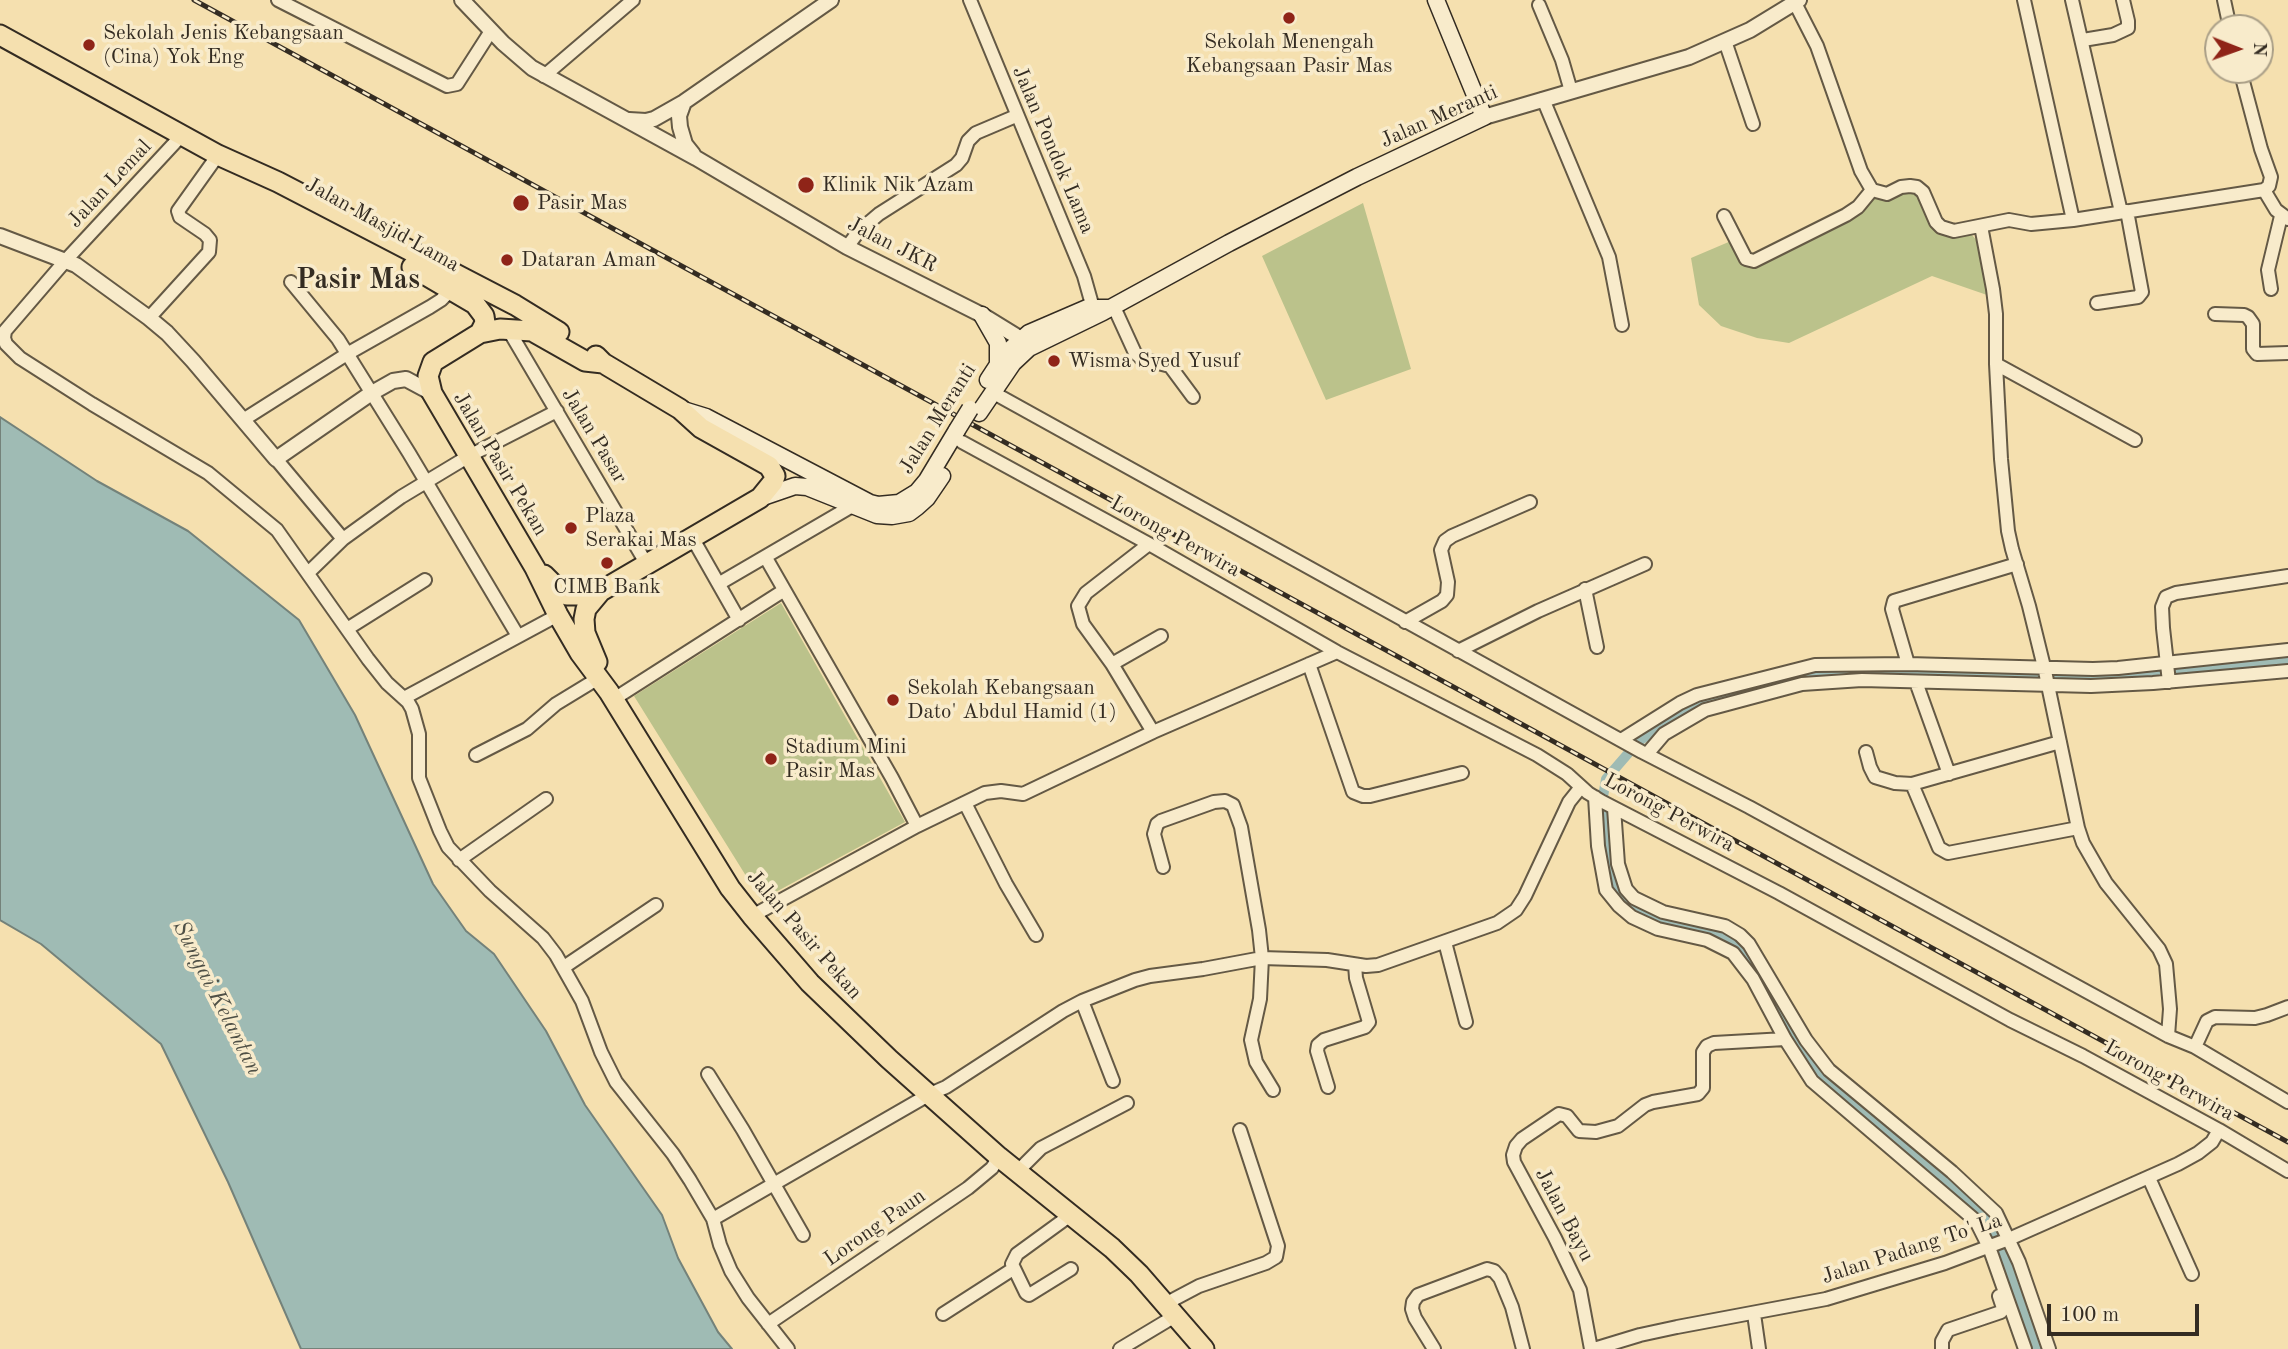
<!DOCTYPE html>
<html>
<head>
<meta charset="utf-8">
<style>
  body { margin:0 }
  #map { position:relative; width:2288px; height:1349px; overflow:hidden; background:#f5e0af; font-family:"Old Standard TT",serif }
  canvas { display:block }
  .north { position:absolute; left:2204px; top:14px; width:70px; height:70px; box-sizing:border-box; background:#f8ebcb; border:2px solid #aa9f87; border-radius:50%; rotate:91deg; font-size:19px; font-weight:700; line-height:28px; text-align:center; color:#342c22 }
  .north::after { content:''; display:block; margin:auto; width:24px; height:32px; background:#8f2418; clip-path:polygon(50% 0,100% 100%,50% 72%,0 100%) }
  .scale { position:absolute; left:2047px; top:1304px; width:152px; height:32px; box-sizing:border-box; border:4px solid #342c22; border-top:0; padding-left:9px; font-size:21px; line-height:24px; white-space:nowrap; color:#342c22; -webkit-text-stroke:5px #f8ebcb; paint-order:stroke }
</style>
</head>
<body>
<div id="map">
<canvas width="2288" height="1349"></canvas>
<div class="north">N</div>
<div class="scale">100 m</div>
</div>
<script>
const ctx = document.querySelector('canvas').getContext('2d');
ctx.lineJoin = 'round';
function paint(path, color) { ctx.fillStyle = color; ctx.fill(path, 'evenodd'); }
const shape = rows => new Path2D(rows.map(r => 'M' + r).join(''));
function trace(path, color, width, dash) { ctx.strokeStyle = color; ctx.lineWidth = width; ctx.lineCap = dash ? 'butt' : 'round'; ctx.setLineDash(dash || []); ctx.stroke(path); }
function write(font, color, halo, rows, align = 'center') {
  ctx.font = font + ' "Old Standard TT",serif'; ctx.lineWidth = 7; ctx.setLineDash([]); ctx.textBaseline = 'middle'; ctx.strokeStyle = halo; ctx.fillStyle = color; for (const [text, x, y, turn = 0] of rows) {
    ctx.save(); ctx.translate(x, y); ctx.rotate((+turn || 0) * Math.PI / 180); ctx.textAlign = isNaN(turn) ? turn : align; if (halo) ctx.strokeText(text, 0, 0); ctx.fillText(text, 0, 0); ctx.restore();
  }
}
paint(shape([
  [1909,191,1916,191,1935,230,1972,235,1980,244,1987,295,1932,276,1789,343,1757,338,1721,326,1699,305,1691,258,1731,241,1747,267,1873,196,1876,198,1891,197],
  [1363,203,1411,369,1326,400,1262,256],
  [781,603,905,822,761,900,634,696]
]), '#bbc28b');
const water = shape([
  [0,417,97,481,188,531,299,620,355,715,433,884,466,931,494,954,546,1031,585,1105,662,1215,678,1258,718,1332,732,1349,301,1349,228,1182,161,1044,41,944,0,920,0,417]
]);
paint(water, '#9fbbb4');
trace(water, '#74827a', 2);
trace(shape([
  [2036,1349,2004,1257,1983,1213,1814,1068,1805,1057,1755,966,1740,945,1724,934,1656,919,1638,910,1625,901,1619,892,1611,875,1608,858,1603,797,1606,779,1638,742,1679,713,1697,704,1753,688,1808,676,1913,674,2110,679,2288,659]
]), '#9fbbb4', 10);
const minor = shape([
  [278,0,447,86,457,84,491,31],
  [970,0,1084,276,1095,315],
  [2024,0,2073,220],
  [2072,0,2121,212],
  [2224,0,2230,28],
  [1795,3,1817,46,1861,171,1872,190,1887,194,1901,187,1910,186,1917,187,1923,192,1936,222,1941,227,1954,231,2009,220,2031,224,2073,220,2264,190,2269,186,2271,177,2261,149,2240,70],
  [1539,5,1562,60,1571,91],
  [2083,40,2113,35,2128,28,2128,21,2123,0],
  [1725,41,1753,124],
  [544,76,633,0],
  [1543,99,1609,257,1622,325],
  [182,135,66,260,5,331,4,338,6,344,20,358,92,404,208,473,277,530,368,659,387,683,408,702,412,709,419,734,419,778,440,831,448,847,490,891,543,938,556,955,582,1001,601,1052,616,1082,673,1154,690,1180,713,1219,720,1245,731,1271,748,1298,788,1349],
  [2264,190,2276,210,2288,219],
  [1724,216,1746,259,1754,261,1846,215,1858,207,1872,190],
  [1981,226,1993,289,1996,314,1996,364,2001,459,2008,531,2012,549,2029,606,2045,671,2078,828,2083,843,2106,883,2159,949,2166,964,2170,1009,2168,1036],
  [847,247,859,231,879,214,956,165,962,158,968,141,976,133,1016,116],
  [291,282,338,339,409,453,518,636],
  [2271,289,2268,270,2281,216],
  [2097,303,2138,297,2142,292,2127,211],
  [1114,307,1135,353,1142,359,1170,366,1193,397],
  [2215,314,2244,315,2248,317,2253,324,2253,349,2257,354,2288,353],
  [149,318,209,252,210,240,205,234,180,217,178,211,218,155],
  [508,329,646,563],
  [1996,364,2135,440],
  [992,392,1642,752,1749,807,2168,1036,2195,1047,2288,1102],
  [243,420,347,354,430,307,441,300,452,289],
  [962,442,1149,544,1337,652,1537,755,1567,774,1588,793,1601,801,1779,893,2010,1020,2083,1056,2219,1130,2288,1171],
  [276,459,343,539],
  [693,539,739,620],
  [1149,544,1086,593,1078,606,1083,624,1112,664,1153,732],
  [766,558,892,778,917,826],
  [308,573,343,539,401,497,469,456,557,411],
  [720,583,852,506],
  [1585,589,1597,647],
  [1405,622,1442,601,1447,595,1448,582,1441,550,1445,541,1452,536,1530,502],
  [347,629,425,580],
  [1458,651,1538,611,1645,564],
  [1112,664,1161,636],
  [1309,664,1353,792,1363,796,1370,796,1462,773],
  [1908,664,1892,609,1894,601,2017,564],
  [1916,682,1949,774],
  [2169,682,2163,628,2162,607,2166,597,2176,593,2288,576],
  [404,698,558,615],
  [614,699,783,591],
  [1621,740,1680,703,1697,695,1815,665,1908,664,2093,669,2118,668,2288,650],
  [1866,752,1870,767,1875,777,1895,783,1912,784,2060,742],
  [1647,754,1664,734,1705,710,1802,684,1862,680,2091,686,2153,683,2288,671],
  [476,755,527,729,556,704,597,679],
  [1912,784,1939,848,1948,853,2078,828],
  [1595,797,1598,846,1606,890,1619,906,1632,917,1658,929,1707,940,1733,953,1753,979,1785,1039,1812,1081,1976,1221,1989,1247,2025,1349],
  [965,803,1006,884,1036,935],
  [1614,808,1618,864,1626,889,1634,898,1663,912,1725,926,1740,935,1749,944,1806,1040,1829,1070,1952,1172,1996,1213,2019,1262,2049,1349],
  [459,860,546,799],
  [1163,867,1154,834,1157,824,1161,821,1214,802,1225,801,1233,805,1241,827,1259,930,1262,958,1260,999,1251,1040,1256,1062,1273,1090],
  [752,916,917,826,985,793,1001,791,1023,794,1153,732,1337,652],
  [1445,942,1466,1022],
  [564,967,656,905],
  [1082,1001,1113,1081],
  [2195,1047,2207,1021,2215,1017,2255,1018,2267,1015,2288,1007],
  [708,1074,743,1130,803,1235],
  [1328,1087,1317,1051,1318,1045,1324,1040,1365,1027,1369,1022,1356,978,1355,965],
  [1017,1172,1041,1148,1127,1103],
  [2149,1178,2192,1274],
  [713,1219,930,1094,946,1087,1063,1011,1082,1001,1135,980,1150,976,1203,969,1262,958,1327,960,1366,966,1378,965,1497,923,1516,910,1525,896,1569,802,1581,787],
  [1071,1269,1029,1295,1026,1293,1012,1264,1017,1254,1072,1214],
  [1165,1304,1199,1286,1266,1263,1276,1257,1278,1246,1240,1130],
  [943,1314,1013,1269],
  [1754,1314,1759,1349],
  [768,1324,968,1188,992,1168,999,1157],
  [1120,1349,1175,1316],
  [1434,1349,1415,1318,1412,1309,1413,1302,1418,1295,1487,1269,1494,1271,1500,1278,1512,1307,1523,1349],
  [1591,1349,1580,1290,1555,1238,1514,1162,1513,1155,1516,1146,1522,1139,1559,1114,1567,1116,1579,1131,1596,1132,1618,1126,1645,1105,1653,1102,1698,1094,1703,1088,1703,1052,1707,1046,1714,1043,1785,1039],
  [1594,1349,1640,1335,1677,1327,1826,1299,1945,1263,2009,1239,2178,1164,2198,1153,2212,1142,2219,1130],
  [1942,1349,1942,1341,1948,1330,2001,1312,2003,1308,1999,1296]
]);
const tertiary = shape([
  [462,0,503,43,532,68,696,158,847,247,982,315,1021,339,1028,346],
  [684,102,679,116,680,127,685,144,693,154],
  [1484,117,1689,57,1750,30,1799,0],
  [629,120,646,121,654,119,684,102,831,0],
  [0,236,76,265,149,318,167,333,193,361,276,459,370,394,393,381,406,379,432,393]
]);
const secondary = shape([
  [982,315,998,343,998,364],
  [988,380,1005,354,1029,333,1087,308,1109,308],
  [680,409,706,417,870,503,878,505,899,503,917,492,927,480,957,430],
  [979,413,1013,363,1029,348,1103,312,1229,243,1357,177,1484,117,1436,0],
  [760,498,795,486,807,487,877,515,892,516,909,513,917,507,927,498,942,476]
]);
const trunk = shape([
  [0,35,218,155,278,182,515,305,559,332],
  [412,267,475,304,484,316,485,323,480,333],
  [603,363,585,361,532,331,500,329,480,333,433,362,428,376,432,393,535,568,558,615,580,653,609,692,730,888,752,916,810,983,889,1059,999,1157,1112,1248,1139,1274,1204,1349],
  [544,575,560,591,567,595,583,595,601,591,760,498,773,482,775,476,769,466,701,428,680,409,603,363,596,356],
  [597,662,585,633,584,619,586,609,601,591]
]);
trace(minor, '#645945', 16);
trace(tertiary, '#645945', 18);
trace(secondary, '#342c22', 19);
trace(trunk, '#342c22', 23);
trace(minor, '#f8ebcb', 12);
trace(tertiary, '#f8ebcb', 14);
trace(secondary, '#f8ebcb', 16);
trace(trunk, '#f5e0af', 19);
const rail = shape([
  [194,0,2288,1142]
]);
trace(rail, '#342c22', 5);
trace(rail, '#f8ebcb', 2.5, [8]);
const secondaryBridge = shape([
  [957,430,970,409]
]);
trace(secondaryBridge, '#342c22', 19, []);
trace(secondaryBridge, '#f8ebcb', 16);
for (const [x, y, r, color] of [
  [1289,18,7,"#8f2418"],
  [89,45,7,"#8f2418"],
  [806,185,9,"#8f2418"],
  [521,203,9,"#8f2418"],
  [507,260,7,"#8f2418"],
  [1054,361,7,"#8f2418"],
  [571,528,7,"#8f2418"],
  [607,563,7,"#8f2418"],
  [893,700,7,"#8f2418"],
  [771,759,7,"#8f2418"]
]) { const dot = new Path2D(); dot.arc(x, y, r, 0, 2 * Math.PI); ctx.fillStyle = color; ctx.fill(dot); trace(dot, '#f8ebcb', 2.5); }
write('21px', '#342c22', '#f8ebcb', [
  ["Sekolah Jenis Kebangsaan",103,33],
  ["(Cina) Yok Eng",103,57],
  ["Sekolah Menengah",1289,42,"center"],
  ["Kebangsaan Pasir Mas",1289,66,"center"],
  ["Klinik Nik Azam",822,185],
  ["Pasir Mas",537,203],
  ["Dataran Aman",521,260],
  ["Wisma Syed Yusuf",1068,361],
  ["Plaza",585,516],
  ["Serakai Mas",585,540],
  ["CIMB Bank",607,587,"center"],
  ["Sekolah Kebangsaan",907,688],
  ["Dato' Abdul Hamid (1)",907,712],
  ["Stadium Mini",785,747],
  ["Pasir Mas",785,771]
], 'left');
write('21px', '#342c22', '#f8ebcb', [
  ["Jalan Meranti",1439,117,-24],
  ["Jalan Pondok Lama",1053,150,67],
  ["Jalan Lemal",110,184,-47],
  ["Jalan Masjid Lama",382,225,29],
  ["Jalan JKR",892,245,27],
  ["Jalan Meranti",938,419,-58],
  ["Jalan Pasar",594,436,59],
  ["Jalan Pasir Pekan",500,464,59],
  ["Lorong Perwira",1175,537,29],
  ["Lorong Perwira",1669,813,28],
  ["Jalan Pasir Pekan",804,935,49],
  ["Lorong Perwira",2169,1081,29],
  ["Jalan Bayu",1564,1215,62],
  ["Lorong Paun",875,1228,-35],
  ["Jalan Padang To' La",1912,1249,-18]
]);
write('italic 23px', '#4f5046', '#f8ebcb', [
  ["Sungai Kelantan",217,998,63]
]);
write('bold 28px', '#342c22', '#f8ebcb', [
  ["Pasir Mas",358,281]
]);
</script>
</body>
</html>
